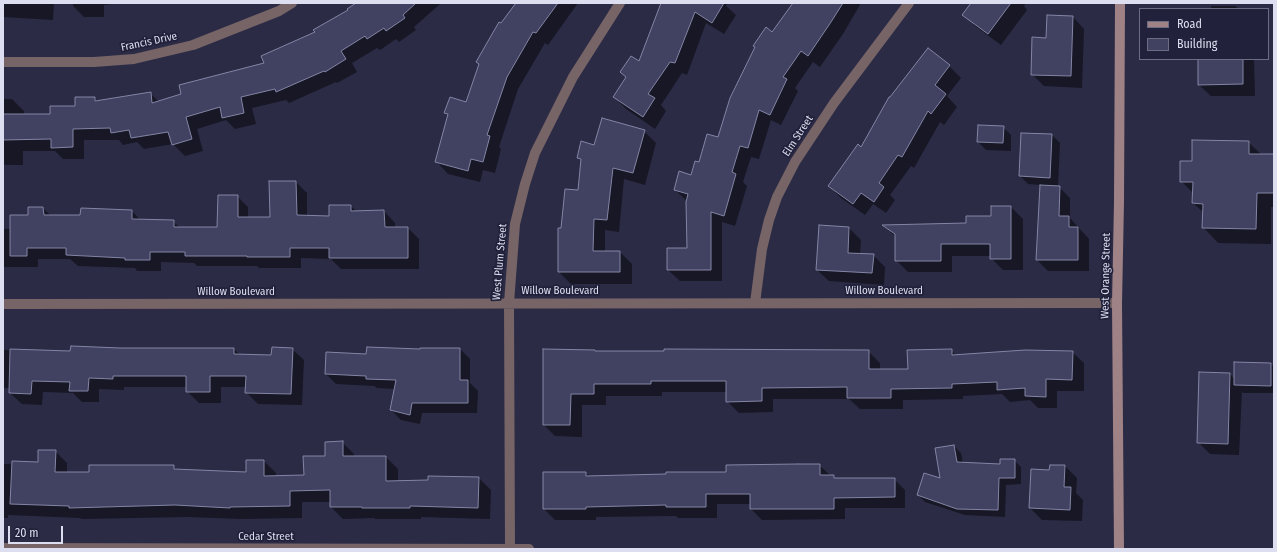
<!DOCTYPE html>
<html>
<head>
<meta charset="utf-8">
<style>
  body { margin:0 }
  #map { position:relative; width:1277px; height:552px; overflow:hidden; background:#2b2b46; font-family:"Fira Sans Condensed",sans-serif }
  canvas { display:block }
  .frame { position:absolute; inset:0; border:4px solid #dddff0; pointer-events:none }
  .legend { position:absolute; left:1139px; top:8px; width:130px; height:52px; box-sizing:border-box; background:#21213b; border:1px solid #6c6d83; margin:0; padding:5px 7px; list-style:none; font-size:12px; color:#dddff0 }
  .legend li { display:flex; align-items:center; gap:8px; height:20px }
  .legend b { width:20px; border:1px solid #6c6d83 }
  .scale { position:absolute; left:8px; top:526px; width:55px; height:18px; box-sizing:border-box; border:2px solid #dddff0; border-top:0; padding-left:5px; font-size:12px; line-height:14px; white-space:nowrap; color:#dddff0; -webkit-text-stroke:3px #21213b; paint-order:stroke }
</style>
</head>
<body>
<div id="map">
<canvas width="1277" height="552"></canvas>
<div class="frame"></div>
<ul class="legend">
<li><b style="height:5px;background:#9f8285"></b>Road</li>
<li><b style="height:11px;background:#414261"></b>Building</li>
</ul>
<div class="scale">20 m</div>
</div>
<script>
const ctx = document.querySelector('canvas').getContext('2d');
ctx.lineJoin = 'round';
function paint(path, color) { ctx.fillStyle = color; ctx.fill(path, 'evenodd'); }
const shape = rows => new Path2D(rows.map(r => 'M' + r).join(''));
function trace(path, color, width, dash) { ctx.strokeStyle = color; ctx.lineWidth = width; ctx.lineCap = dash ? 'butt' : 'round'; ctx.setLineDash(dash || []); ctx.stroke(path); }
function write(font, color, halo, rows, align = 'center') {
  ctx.font = font + ' "Fira Sans Condensed",sans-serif'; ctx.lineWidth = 3.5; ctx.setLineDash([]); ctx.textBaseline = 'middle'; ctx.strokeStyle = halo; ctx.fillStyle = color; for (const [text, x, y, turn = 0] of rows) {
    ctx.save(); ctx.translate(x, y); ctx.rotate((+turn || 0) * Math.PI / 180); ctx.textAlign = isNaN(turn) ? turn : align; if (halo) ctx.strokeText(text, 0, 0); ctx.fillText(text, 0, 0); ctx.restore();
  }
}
paint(shape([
  [3,3,54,3,53,20,3,17],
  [73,3,121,3,104,5,104,17,84,17,73,6],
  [357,3,440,4,414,27,416,30,399,42,396,39,380,50,377,48,352,63,357,72,337,83,336,82,289,103,286,100,252,108,256,124,235,129,226,120,197,129,203,151,185,156,173,144,144,149,137,142,123,145,119,140,84,140,84,159,63,159,55,151,23,151,23,165,5,165,3,163,3,99,12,99,24,111,24,115,51,115,76,107,95,98,98,101,150,93,159,102,183,95,265,64,316,33],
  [517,3,578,3,548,45,545,43,518,89,499,147,501,149,495,173,483,170,480,182,448,174,437,162,449,116,446,113,467,104,501,25],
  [676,3,728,3,726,6,736,15,724,34,706,23,687,75,682,73,661,105,666,111,655,129,626,109,614,97,627,78,621,72,639,63],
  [809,3,861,3,843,34,820,67,813,62,795,88,798,91,781,125,771,120,759,159,751,157,743,182,747,186,735,226,722,222,722,281,680,281,668,270,688,249,687,201,675,190,692,176,699,164,718,138,773,33],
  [972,3,1026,3,1024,6,1027,10,1001,45,975,26,964,15],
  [1211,6,1235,6,1239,9,1211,9],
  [1073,17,1084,29,1082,88,1044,86,1032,74,1047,39],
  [928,49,949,66,961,78,947,96,957,107,944,125,940,122,914,168,911,166,890,195,895,200,886,213,873,204,865,215,841,198,829,186,862,148,890,99],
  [1199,59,1254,59,1255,96,1211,96,1199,85],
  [1003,127,1011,135,1011,151,986,150,978,142],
  [644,131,656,143,645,185,624,179,619,232,605,230,605,252,620,252,632,264,632,284,571,284,559,272,562,229,579,191,582,161,578,157,595,146],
  [1052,135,1060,143,1058,187,1059,187,1070,198,1070,218,1089,239,1089,271,1048,271,1037,260,1041,185,1028,184,1020,176],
  [1248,142,1262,155,1274,155,1274,207,1271,207,1271,244,1218,243,1203,227,1204,213,1193,203,1194,194,1181,181,1193,162],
  [270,182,296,182,307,193,307,216,330,217,351,206,357,212,384,211,395,223,395,228,408,228,419,239,419,269,341,269,331,259,301,258,301,268,259,268,257,266,197,266,194,263,161,262,161,271,137,271,135,268,78,266,70,259,38,259,38,267,3,267,3,229,11,229,29,216,43,208,51,216,81,216,132,211,141,221,173,221,180,228,218,228,237,196,248,207,248,218,271,218],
  [992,207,1011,207,1023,219,1023,270,1003,270,991,258,991,256,952,256,952,272,908,272,896,260,895,236,884,226,967,224,992,217],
  [849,228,861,240,860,255,873,255,885,267,884,285,829,281,817,270],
  [120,349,234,349,240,355,272,356,292,349,304,360,302,405,258,404,246,392,247,387,221,387,221,403,199,403,187,391,187,387,124,387,124,390,99,389,99,402,82,402,73,393,43,392,42,405,22,404,10,393,11,388,3,388,3,350,71,352],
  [460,349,470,359,470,383,478,391,477,413,422,413,420,424,401,420,391,410,395,389,377,388,374,386,336,384,326,374,327,353,367,355,421,350],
  [951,350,957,356,1072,352,1084,363,1084,391,1057,391,1057,408,1038,408,1030,400,1010,402,1002,394,963,396,963,399,903,400,903,409,860,409,849,399,773,399,773,412,739,413,727,401,727,392,662,392,662,396,606,396,606,405,582,405,582,437,555,436,544,425,596,352,868,351,880,363,880,370,909,370],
  [1271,364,1274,367,1274,393,1243,393,1242,391,1239,455,1210,454,1198,442,1230,374,1235,380],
  [342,442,354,454,354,457,386,457,398,469,398,482,479,478,491,490,490,519,421,517,421,519,375,519,374,518,343,519,331,507,331,502,302,502,302,518,242,519,187,517,82,519,80,518,8,515,8,518,3,518,3,464,39,463,55,451,67,463,67,473,90,473,173,466,178,470,247,473,264,461,276,473,276,476,305,476],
  [954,446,961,453,963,463,1001,465,1014,460,1021,467,1021,484,1006,485,1005,517,965,515,925,502,918,495,941,480],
  [819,465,831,476,834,476,837,479,894,479,905,490,905,508,845,508,845,519,762,520,751,509,751,504,717,504,717,518,678,518,676,516,596,517,596,520,555,520,544,509,586,473,590,477,727,473],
  [1065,466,1077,478,1076,493,1083,500,1082,521,1042,520,1030,508,1050,471]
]), '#0007');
const building = shape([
  [356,3,416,3,403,15,405,18,386,31,384,28,367,39,365,36,341,51,346,59,325,72,324,71,276,92,275,89,241,97,244,113,222,118,220,107,186,117,192,139,172,145,168,132,131,138,129,130,111,133,110,128,73,129,73,147,51,148,51,139,3,140,3,114,50,114,50,106,75,106,75,97,95,97,95,101,151,92,152,103,181,94,179,85,264,63,261,56,315,32,313,30,348,10,347,9,356,3],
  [516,3,558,3,536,33,533,32,507,77,487,135,490,136,483,162,471,159,468,171,435,162,448,114,444,113,450,97,466,102,479,64,476,62,499,22,501,23,516,3],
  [661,3,724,3,712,23,695,12,675,63,670,62,648,94,655,98,643,117,613,97,626,77,620,72,631,56,639,61,661,3],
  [793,3,843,3,831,22,808,56,801,51,783,77,787,79,770,115,759,110,748,148,740,146,732,172,736,174,724,216,711,212,711,270,667,270,667,248,687,248,686,202,688,194,674,190,679,171,691,175,695,161,699,162,707,134,718,137,730,98,755,47,753,46,766,27,772,32,793,3],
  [971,3,1011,3,988,34,962,15,971,3],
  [1047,15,1073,16,1071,76,1031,75,1032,37,1046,38,1047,15],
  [928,48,950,65,935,85,946,94,931,114,928,111,902,157,898,155,879,183,884,187,874,202,861,193,853,204,828,186,858,144,861,147,889,97,890,97,928,48],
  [1198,59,1243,59,1243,84,1198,85,1198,59],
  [602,118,645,130,633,173,613,168,607,220,594,219,593,251,620,251,620,272,558,272,558,228,561,228,565,189,578,190,581,159,577,158,581,141,594,145,602,118],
  [978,125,1004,126,1003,143,977,142,978,125],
  [1021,133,1052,134,1050,178,1019,176,1021,133],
  [1192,140,1249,141,1249,154,1274,154,1274,193,1257,193,1256,229,1202,228,1203,204,1192,203,1193,182,1180,182,1180,161,1192,161,1192,140],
  [269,181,296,181,297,215,329,216,329,205,351,205,351,211,384,210,385,227,408,227,408,258,329,258,329,248,290,248,290,257,247,257,247,256,185,256,185,252,150,252,150,260,125,260,125,258,66,255,66,248,27,248,27,256,10,256,10,215,28,215,28,207,43,207,44,215,80,215,81,208,132,210,132,219,174,220,174,227,217,227,218,195,238,195,238,217,270,217,269,181],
  [1040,185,1060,186,1059,216,1069,216,1069,227,1078,227,1078,260,1036,260,1040,185],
  [991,206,1011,206,1011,259,990,259,990,244,941,244,941,261,895,261,895,234,882,225,966,223,966,216,991,216,991,206],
  [819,225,849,227,848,253,874,254,872,273,816,270,819,225],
  [71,346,120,348,234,348,234,354,271,355,272,347,293,348,291,394,245,393,246,376,210,376,210,392,186,392,186,376,113,376,113,379,89,378,88,391,69,391,70,382,32,381,31,394,9,393,10,349,70,351,71,346],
  [367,347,420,349,420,348,460,348,460,380,468,380,468,403,412,403,410,415,390,410,396,380,366,379,366,376,325,374,326,352,366,354,367,347],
  [543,349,595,350,595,351,664,351,664,349,869,350,869,369,908,369,907,350,952,349,952,355,1025,350,1073,351,1072,380,1046,379,1046,397,1025,396,1025,388,997,390,997,382,952,384,952,388,891,389,891,398,847,398,847,387,762,388,762,401,726,402,726,381,651,381,651,384,594,384,594,394,571,394,570,425,543,425,543,349],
  [1234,362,1271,363,1271,386,1234,385,1234,362],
  [1199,372,1230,373,1228,444,1197,443,1199,372],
  [343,441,343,456,386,456,386,481,428,480,428,476,479,477,478,508,410,506,410,508,362,508,362,507,330,507,330,490,290,491,290,506,230,507,230,508,175,505,69,508,69,506,10,504,12,461,38,462,38,450,56,450,55,472,89,472,89,465,174,465,174,469,246,472,246,460,264,460,264,476,304,475,303,456,325,456,325,442,343,441],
  [954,445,957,462,1000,464,1000,459,1015,459,1015,478,999,478,998,510,957,509,917,495,924,473,940,478,935,448,954,445],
  [798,464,820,464,820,475,834,475,834,478,895,478,895,497,834,498,834,509,750,509,750,494,706,494,706,507,666,507,666,505,586,507,586,509,543,509,543,472,586,472,586,476,666,474,666,472,726,472,726,465,798,464],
  [1050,465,1065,465,1064,487,1071,487,1070,510,1029,508,1031,469,1049,470,1050,465]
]);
paint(building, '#414261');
trace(building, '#8385a4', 1);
trace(shape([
  [3,62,94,62,134,59,193,45,279,11,292,3],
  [755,303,762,249,769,220,777,197,795,162,834,103,909,3],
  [3,304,1117,303],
  [3,548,529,549],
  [510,549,509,303,515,224,525,184,535,153,573,77,620,3]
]), '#766466', 10);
trace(shape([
  [1119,549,1117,303,1119,202,1120,3]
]), '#9f8285', 10);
write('11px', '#dddff0', '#21213b', [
  ["Francis Drive",149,42,-12],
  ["Elm Street",798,136,-57],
  ["West Plum Street",500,262,-85],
  ["West Orange Street",1106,276,-89],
  ["Willow Boulevard",560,291],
  ["Willow Boulevard",884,291],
  ["Willow Boulevard",236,292],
  ["Cedar Street",266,537]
]);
</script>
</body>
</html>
